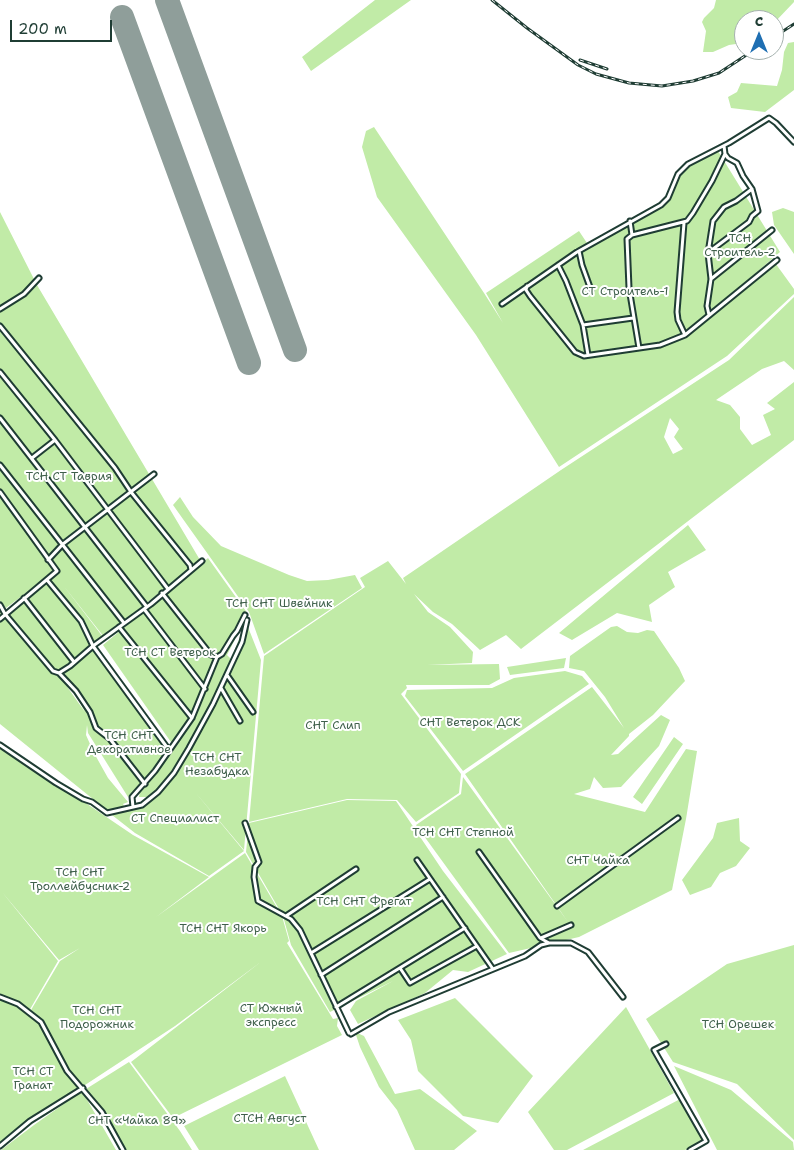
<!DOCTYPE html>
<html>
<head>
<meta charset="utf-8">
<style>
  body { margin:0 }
  #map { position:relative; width:794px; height:1150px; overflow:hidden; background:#fff; font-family:"Shantell Sans",sans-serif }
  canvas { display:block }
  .north { position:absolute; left:734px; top:10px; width:50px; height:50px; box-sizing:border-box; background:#fff; border:1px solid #a5b1ae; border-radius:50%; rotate:0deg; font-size:14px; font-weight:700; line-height:20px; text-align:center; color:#1f3d34 }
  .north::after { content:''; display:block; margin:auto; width:18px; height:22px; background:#1f6fb2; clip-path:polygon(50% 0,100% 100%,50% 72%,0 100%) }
  .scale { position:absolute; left:10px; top:20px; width:102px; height:22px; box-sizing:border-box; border:2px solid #1f3d34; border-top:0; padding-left:6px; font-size:15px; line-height:18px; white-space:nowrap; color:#1f3d34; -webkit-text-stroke:4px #fff; paint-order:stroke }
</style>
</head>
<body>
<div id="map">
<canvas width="794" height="1150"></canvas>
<div class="north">С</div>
<div class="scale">200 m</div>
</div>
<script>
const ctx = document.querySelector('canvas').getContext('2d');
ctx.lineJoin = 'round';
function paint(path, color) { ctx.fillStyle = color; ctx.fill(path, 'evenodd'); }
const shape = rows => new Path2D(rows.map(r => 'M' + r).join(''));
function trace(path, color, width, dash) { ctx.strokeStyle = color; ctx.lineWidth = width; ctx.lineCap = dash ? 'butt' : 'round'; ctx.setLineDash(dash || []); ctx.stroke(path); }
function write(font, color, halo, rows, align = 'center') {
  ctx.font = font + ' "Shantell Sans",sans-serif'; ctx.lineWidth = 4; ctx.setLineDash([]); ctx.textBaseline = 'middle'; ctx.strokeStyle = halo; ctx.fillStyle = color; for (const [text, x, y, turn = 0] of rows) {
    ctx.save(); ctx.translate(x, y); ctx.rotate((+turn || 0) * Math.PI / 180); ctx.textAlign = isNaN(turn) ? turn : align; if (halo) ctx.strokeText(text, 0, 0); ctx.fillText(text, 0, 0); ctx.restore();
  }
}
paint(shape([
  [375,0,411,0,311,71,302,57],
  [716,0,794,0,794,2,774,23,774,20,744,20,743,43,729,45,713,52,703,52,706,31,702,22,704,18,714,8],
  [794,42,794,90,765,112,731,108,728,97,737,92,741,83,777,86,782,70,784,52,788,43],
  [374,127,484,293,503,323,486,293,579,231,589,246,629,223,632,236,687,222,694,214,701,201,683,222,678,221,633,234,630,222,662,205,668,198,678,175,688,165,700,157,718,151,780,252,709,314,708,306,711,280,709,253,711,230,713,222,725,207,723,206,712,221,710,230,708,253,710,279,706,306,708,315,684,335,712,314,773,260,794,289,794,294,727,356,559,467,476,335,377,197,362,147,366,131],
  [783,208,794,212,794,254,774,225,772,212],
  [0,212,37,285,200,560,104,637,63,585,103,637,61,670,68,688,85,712,64,672,97,646,169,748,144,780,128,797,88,733,87,725,86,735,94,753,108,778,128,802,123,804,124,806,109,812,0,724,0,604,6,611,57,575,54,572,6,608,0,601],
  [794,297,794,370,784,361,762,369,716,400,730,405,740,417,740,429,752,445,771,435,763,415,775,409,767,403,794,382,794,440,521,649,506,635,480,650,452,624,433,612,414,594,428,612,450,627,473,652,472,663,427,665,499,664,500,679,489,685,406,685,407,688,401,694,461,774,459,793,416,822,397,800,347,799,249,822,264,656,365,587,360,578,388,561,406,584,403,578,561,470,729,360],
  [670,418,679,429,674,437,683,449,673,454,664,437],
  [180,497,193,517,221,546,289,575,307,581,328,580,355,575,362,588,264,654,249,612,173,505],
  [688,525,706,550,668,572,675,587,649,605,652,622,617,613,572,640,559,633],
  [208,558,248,614,227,655,231,659,246,622,261,660,244,850,195,792,244,851,209,876,135,833,112,815,144,806,171,776,149,797,139,797,140,791,173,745,103,645],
  [617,626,627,632,638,633,647,630,654,631,679,668,685,681,653,715,629,734,629,736,611,755,618,754,661,715,670,720,659,746,621,787,603,788,594,777,590,789,574,794,645,812,686,749,697,751,686,819,672,890,579,937,509,953,416,825,461,794,463,777,568,922,465,774,592,687,624,728,605,697,584,671,569,668,570,656,611,627],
  [566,658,564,668,510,675,507,667],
  [565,671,582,676,589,684,463,771,405,696,407,690,492,688,514,678],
  [674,737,683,744,642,804,633,797],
  [0,745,133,835,209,877,156,917,245,853,282,916,289,941,287,943,333,1019,338,1018,337,1026,342,1035,173,1118,131,1062,262,961,175,1026,82,1087,67,1070,42,1020,31,1010,60,961,80,948,59,960,2,892,58,961,29,1011,19,1003,0,996],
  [347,800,396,801,443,871,507,954,468,972,453,970,425,993,358,1024,350,1010,356,1001,393,981,330,1012,291,945,283,916,246,852,249,823],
  [739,818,740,841,750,848,736,866,720,873,711,887,690,895,682,880,713,838,717,823],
  [794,945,794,1140,737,1084,673,1062,646,1019,727,964],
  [0,998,17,1005,40,1023,66,1071,81,1088,0,1147],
  [455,998,533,1076,498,1123,463,1116,418,1071,411,1040,398,1020],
  [626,1007,674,1093,567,1150,554,1150,528,1112],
  [355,1032,364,1036,395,1094,420,1089,477,1131,454,1150,415,1150,397,1110,379,1087,360,1047],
  [129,1062,180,1131,192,1150,122,1150,86,1089],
  [674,1066,731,1090,793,1142,794,1150,717,1150],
  [285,1076,319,1150,199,1150,184,1126],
  [82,1091,116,1150,1,1150,34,1125],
  [684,1097,705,1139,685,1150,583,1150]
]), '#c1eba7');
trace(shape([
  [167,0,295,350],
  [122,17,249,363]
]), '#8f9e9a', 24);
const minor = shape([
  [630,221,632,235],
  [684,223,677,312,678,320,685,335],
  [579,251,582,265,591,290],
  [709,252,749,222,752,216,758,211,752,189,743,176,737,163,728,158,725,154],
  [558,265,566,281,583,325,588,355],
  [711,279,772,230],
  [527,286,526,290,530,296,575,352,584,356,660,345,685,335,777,260],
  [502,304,577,252,661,205,668,198,678,174,688,164,729,143,769,118,776,123,794,142],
  [0,309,24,294,39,278],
  [709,315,707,306,711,279,708,253,713,221,724,207,736,201,752,189],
  [583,325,633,318],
  [0,326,115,468,131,492,190,565,191,570],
  [639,348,629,288,627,239,632,235,687,221,693,213,712,181,725,154,724,146],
  [0,372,55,440,168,589],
  [0,418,147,607],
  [32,458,55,440],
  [0,465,124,623],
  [0,492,57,571,0,619],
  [48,560,63,544,154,474],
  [47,580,81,621,93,646,169,750],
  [162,593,211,655,217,657],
  [24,598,74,662],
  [0,605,5,614,53,671,59,673,70,666,93,646,151,604,202,561],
  [144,609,205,689],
  [119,627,192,718],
  [59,673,76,691,90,712,96,728,110,739,145,784],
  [227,675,253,712],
  [221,688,240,721],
  [0,745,56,783,83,799,92,802,107,813,142,805,158,792,174,773,189,748,213,704,234,659,242,642,247,620],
  [133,807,132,797,155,771,192,718,217,657,222,654,233,636,237,631,245,615],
  [245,823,259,862,255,867,254,877,258,901,291,919,300,930,349,1033],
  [479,852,540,938,549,943],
  [417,860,493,969],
  [557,906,678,818],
  [286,916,356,869],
  [541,938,571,925],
  [311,953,430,879],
  [400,968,410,983,477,946],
  [321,975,443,897],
  [0,997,18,1004,41,1022,67,1071,102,1112,123,1150],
  [336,1007,465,928],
  [351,1034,389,1012,525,956,541,945,549,943,571,943,588,952,623,997],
  [666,1044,654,1050,706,1141,690,1150],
  [0,1146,30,1121,83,1088]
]);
trace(minor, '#1f3d34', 7);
trace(minor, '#fff', 3);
const rail = shape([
  [492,0,527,28,578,65,596,74,629,83,662,86,693,81,719,73,754,50],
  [774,37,794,24],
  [580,60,607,69]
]);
trace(rail, '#1f3d34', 3);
trace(rail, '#fff', 1, [4]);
write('12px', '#3f604b', '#fff', [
  ["ТСН",740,239],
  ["Строитель-2",740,253],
  ["СТ Строитель-1",625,292],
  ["ТСН СТ Таврия",69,477],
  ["ТСН СНТ Швейник",279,604],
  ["ТСН СТ Ветерок",170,653],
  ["СНТ Ветерок ДСК",470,723],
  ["СНТ Слип",333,726],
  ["ТСН СНТ",129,736],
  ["Декоративное",129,750],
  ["ТСН СНТ",217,758],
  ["Незабудка",217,772],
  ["СТ Специалист",175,819],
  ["ТСН СНТ Степной",463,833],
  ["СНТ Чайка",598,861],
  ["ТСН СНТ",80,873],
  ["Троллейбусник-2",80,887],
  ["ТСН СНТ Фрегат",364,902],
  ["ТСН СНТ Якорь",223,929],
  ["СТ Южный",271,1009],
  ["экспресс",271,1023],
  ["ТСН СНТ",97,1011],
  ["Подорожник",97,1025],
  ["ТСН Орешек",738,1025],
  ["ТСН СТ",33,1072],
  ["Гранат",33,1086],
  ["СТСН Август",270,1119],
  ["СНТ «Чайка 89»",137,1121]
]);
</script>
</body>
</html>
